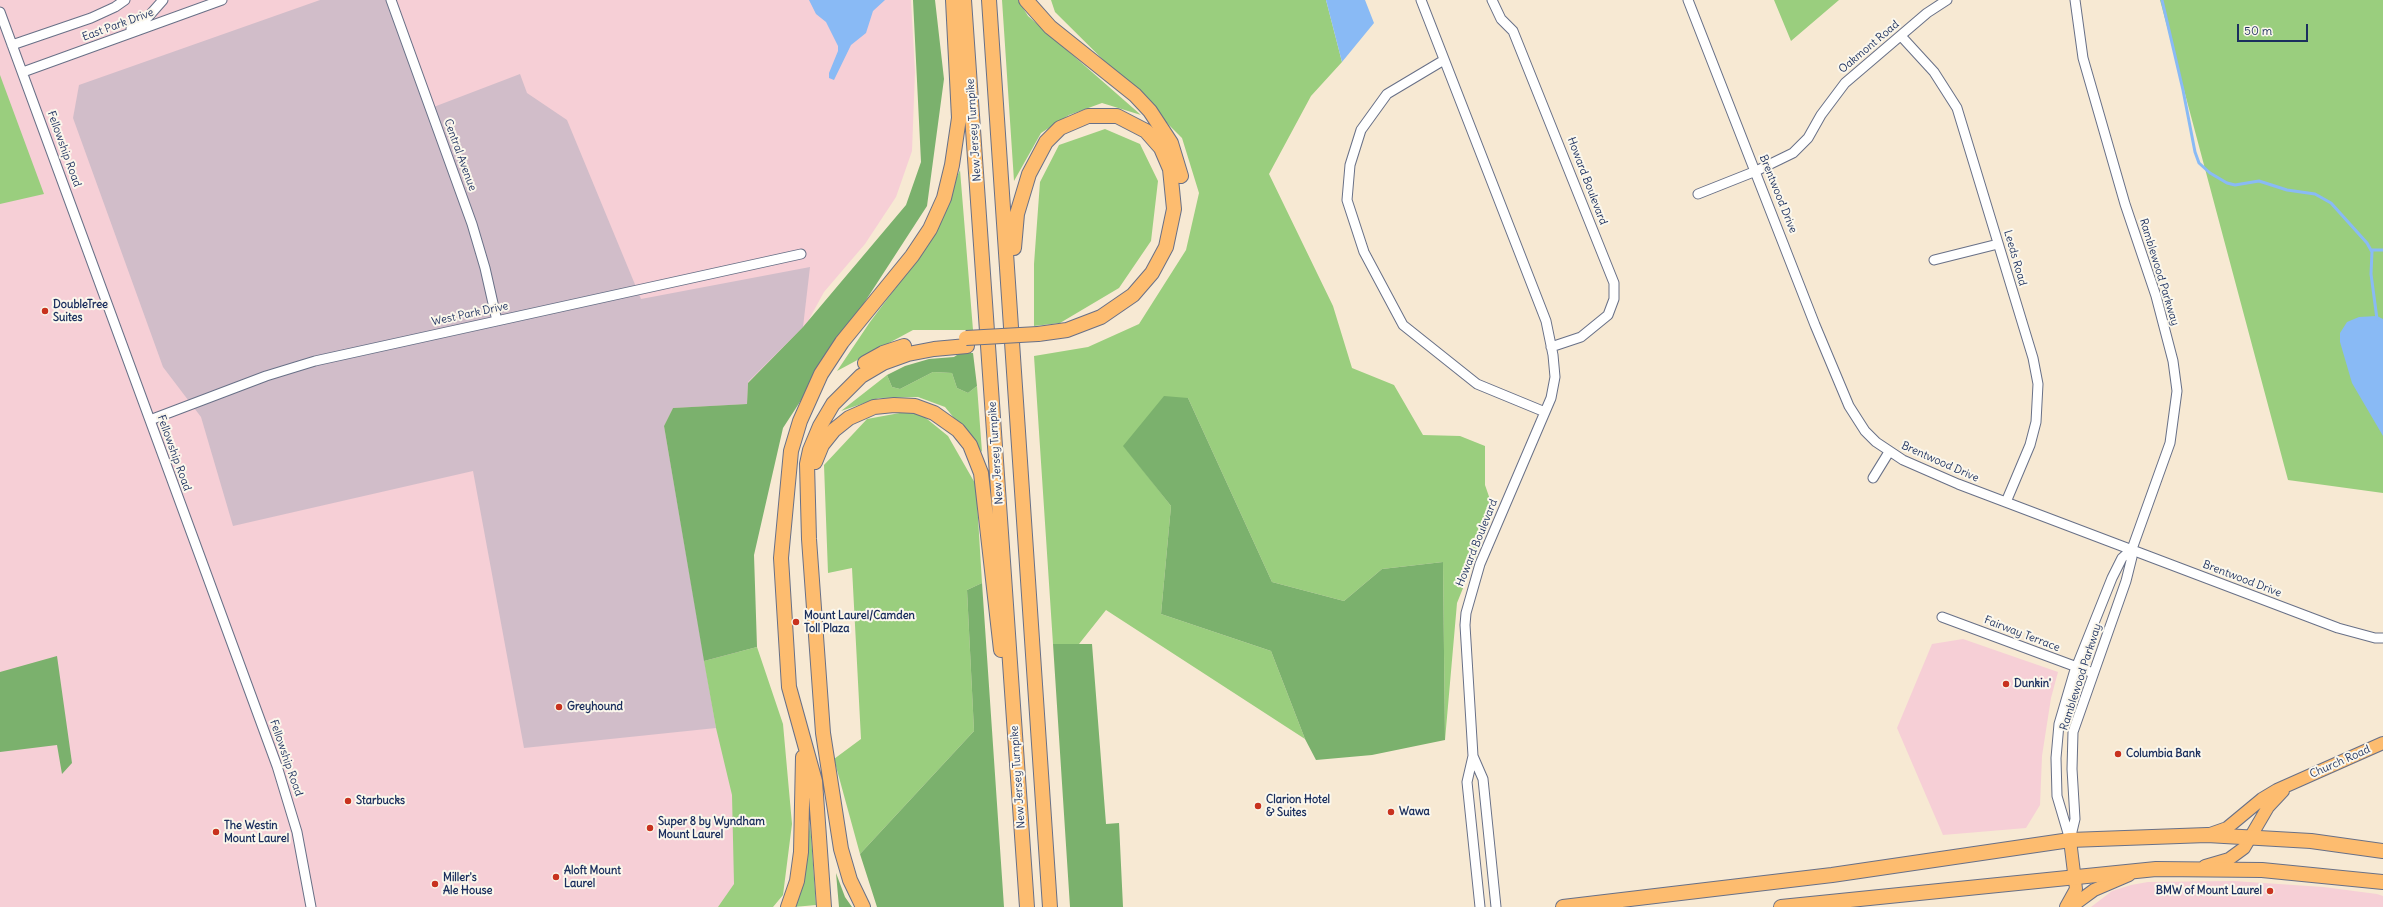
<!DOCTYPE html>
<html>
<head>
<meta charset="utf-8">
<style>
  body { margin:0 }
  #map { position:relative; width:2383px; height:907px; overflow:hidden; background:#f7e9d3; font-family:Delius,sans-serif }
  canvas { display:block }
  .scale { position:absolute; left:2237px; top:24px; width:71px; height:18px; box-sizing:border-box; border:2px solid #1b2f5e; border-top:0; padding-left:5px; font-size:12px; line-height:14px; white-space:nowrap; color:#1b2f5e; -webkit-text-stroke:3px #fbf7ec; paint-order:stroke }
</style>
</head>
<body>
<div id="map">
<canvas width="2383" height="907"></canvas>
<div class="scale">50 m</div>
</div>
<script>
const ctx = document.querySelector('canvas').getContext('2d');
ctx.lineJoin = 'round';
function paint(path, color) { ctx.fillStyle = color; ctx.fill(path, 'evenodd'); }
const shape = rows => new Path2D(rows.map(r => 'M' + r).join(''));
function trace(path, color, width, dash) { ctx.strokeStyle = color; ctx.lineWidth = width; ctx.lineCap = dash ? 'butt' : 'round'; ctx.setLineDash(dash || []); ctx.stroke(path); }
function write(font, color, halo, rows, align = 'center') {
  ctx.font = font + ' Delius,sans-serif'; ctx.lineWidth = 4; ctx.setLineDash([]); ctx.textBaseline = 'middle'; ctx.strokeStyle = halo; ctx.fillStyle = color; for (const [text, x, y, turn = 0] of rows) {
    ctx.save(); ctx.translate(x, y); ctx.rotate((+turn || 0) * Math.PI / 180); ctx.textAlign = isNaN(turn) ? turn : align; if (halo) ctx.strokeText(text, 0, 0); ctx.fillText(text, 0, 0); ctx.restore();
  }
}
paint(shape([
  [0,0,911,0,915,72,912,151,896,197,865,244,824,292,764,402,738,485,740,907,0,907],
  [1963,639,2058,672,2051,698,2042,756,2040,805,2026,828,1943,835,1897,728,1932,644],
  [2234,881,2323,887,2377,894,2383,896,2383,907,2091,907,2112,891,2131,885,2148,882]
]), '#f6cfd6');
paint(shape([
  [320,0,391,0,431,108,520,74,527,93,567,120,641,299,810,267,803,327,748,382,747,404,673,408,664,426,716,728,524,748,473,471,233,526,201,417,163,367,73,118,79,85]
]), '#d1bdc9');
paint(shape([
  [1002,0,1018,0,1028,16,1141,115,1102,103,1069,115,1041,133,1014,181],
  [1051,0,1326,0,1342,62,1311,96,1269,174,1333,306,1352,368,1394,385,1423,435,1460,436,1485,446,1485,485,1494,511,1457,603,1445,740,1443,562,1382,569,1344,601,1272,582,1188,398,1124,446,1171,506,1161,614,1271,651,1305,739,1106,610,1079,644,1053,644,1034,356,1088,347,1139,324,1186,250,1199,193,1182,138,1055,12],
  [1774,0,1839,0,1791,41],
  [2160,0,2383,0,2383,493,2288,480],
  [0,75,44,194,0,204],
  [1105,129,1140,144,1158,181,1151,241,1119,288,1060,323,1034,326,1034,264,1040,182,1059,145],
  [960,170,973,330,913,330,837,371,870,322,924,250],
  [933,372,952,373,957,388,968,393,977,386,982,452,945,407,918,397,879,398,841,411,887,375,892,387,900,389],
  [916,410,948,436,976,485,982,583,967,590,974,731,860,854,834,759,861,739,852,568,828,573,824,465,867,419],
  [757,647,783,724,792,824,783,895,773,907,718,907,734,884,732,795,716,728,704,661],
  [810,823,816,905,794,907,806,858]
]), '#9ace7e');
paint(shape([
  [913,0,935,0,944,79,927,206,783,428,754,555,757,647,704,661,664,426,673,408,747,404,748,383,803,327,906,205,921,162],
  [960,353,973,353,977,386,968,393,957,388,952,373,933,372,900,389,892,387,887,375,905,366,929,359,954,357],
  [1164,396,1188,398,1272,582,1344,601,1382,569,1443,562,1445,740,1372,755,1316,760,1305,739,1271,651,1161,614,1171,506,1123,446],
  [982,583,1004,907,877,907,860,854,974,731,967,590],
  [1053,644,1092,644,1106,824,1119,823,1123,907,1070,907],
  [57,656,72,763,62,774,57,745,0,752,0,672],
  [836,873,845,897,852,907,839,907]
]), '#7bb16d');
paint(shape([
  [809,0,885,0,873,11,866,33,851,45,834,80,829,78,829,73,838,51,838,46,826,22,816,14],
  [1326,0,1365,0,1374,23,1342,62],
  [2377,316,2383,319,2383,436,2352,383,2340,342,2340,333,2347,322,2359,317]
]), '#89baf5');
trace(shape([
  [2162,0,2183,90,2195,152,2199,163,2210,173,2227,183,2235,185,2259,181,2287,190,2315,194,2331,203,2367,243,2372,252,2371,274,2377,319],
  [2371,250,2383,250]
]), '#89baf5', 3);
const minor = shape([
  [391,0,472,224,485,268,497,321],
  [1421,0,1546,321,1553,355,1555,377,1551,398,1480,564,1466,613,1465,625,1473,756,1467,782,1480,907],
  [1492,0,1501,19,1513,31,1614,283,1614,299,1608,315,1581,337,1551,347],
  [1688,0,1815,325,1849,406,1865,431,1876,442,1903,460,1958,484,2338,628,2375,638,2383,638],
  [0,12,277,766,297,832,311,907],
  [131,29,148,17,163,0],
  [1901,36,1934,72,1957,108,2033,358,2038,384,2036,422,2030,445,2006,502],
  [12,45,91,18,115,7,125,0],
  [1444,60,1387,94,1361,130,1350,165,1347,200,1364,252,1403,325,1477,384,1545,412],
  [23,72,222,0],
  [1698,194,1756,171,1793,153,1808,138,1821,115,1845,83,1927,13,1947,0],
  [1934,260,1998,244],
  [150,420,266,376,315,361,801,254],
  [1873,478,1889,452],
  [1942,617,2093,673],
  [1473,756,1483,779,1496,907],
  [2070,840,2075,819,2072,769,2073,732,2126,581,2132,557,2132,549,2170,443,2177,391,2173,361,2156,296,2125,204,2083,58,2075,0],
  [2070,840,2057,796,2056,758,2059,724,2074,673,2112,578,2122,558,2132,549]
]);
const major = shape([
  [2210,834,2227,828,2262,799,2277,790,2383,743],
  [2205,866,2229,859,2244,848,2268,807,2283,791],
  [2066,907,2076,889,2070,840],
  [2071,907,2094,890,2129,875]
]);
const highway = shape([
  [964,0,1027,907],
  [989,0,1050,907],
  [1026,0,1050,27,1135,95,1150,111,1171,143,1181,176],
  [1014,248,1017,214,1029,174,1046,142,1060,128,1088,116,1117,116,1146,131,1161,148,1170,169,1174,209,1166,247,1152,273,1133,295,1101,317,1067,330,1038,334],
  [865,363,883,353,904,346],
  [815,462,822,445,834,430,849,418,874,407,894,405,915,406,934,413,958,430,970,445,981,473,1001,650],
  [788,907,797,881,801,852,803,757],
  [824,907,815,781,789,687,781,558,791,451,800,421,821,374,842,342,912,256,930,229,944,198,952,165,959,118,953,0],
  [863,907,850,880,841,849,823,733,809,539,807,464,810,450,820,426,833,404,861,376,883,363,908,354,934,349,967,346],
  [1563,907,1832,875,2070,840,2207,835,2311,841,2383,851],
  [1781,907,2156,869,2262,870,2383,882]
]);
trace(minor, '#687087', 11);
trace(major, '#687087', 14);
trace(highway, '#687087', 16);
trace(minor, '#fff', 9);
trace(major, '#fdbc6f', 12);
trace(highway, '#fdbc6f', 14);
const highwayBridge = shape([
  [966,338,1038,334]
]);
trace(highwayBridge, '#687087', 16, []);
trace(highwayBridge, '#fdbc6f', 14);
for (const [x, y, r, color] of [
  [45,311,4,"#c8321e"],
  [796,622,4,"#c8321e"],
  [2006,684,4,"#c8321e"],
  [559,707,4,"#c8321e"],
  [2118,754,4,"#c8321e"],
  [348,801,4,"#c8321e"],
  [1258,806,4,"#c8321e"],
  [1391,812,4,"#c8321e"],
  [650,828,4,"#c8321e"],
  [216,832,4,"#c8321e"],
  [556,877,4,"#c8321e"],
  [435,884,4,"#c8321e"],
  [2270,891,4,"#c8321e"]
]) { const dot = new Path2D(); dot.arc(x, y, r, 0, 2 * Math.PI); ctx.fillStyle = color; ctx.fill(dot); trace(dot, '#fbf7ec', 1.5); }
write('11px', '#1b2f5e', '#fbf7ec', [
  ["East Park Drive",118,25,-20],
  ["Oakmont Road",1869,47,-40],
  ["New Jersey Turnpike",974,130,-94],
  ["Fellowship Road",64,149,70],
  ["Central Avenue",460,155,70],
  ["Howard Boulevard",1587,181,69],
  ["Brentwood Drive",1778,194,68],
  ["Leeds Road",2015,258,74],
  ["Ramblewood Parkway",2159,272,73],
  ["West Park Drive",470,314,-12],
  ["Fellowship Road",174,453,70],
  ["New Jersey Turnpike",996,453,-94],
  ["Brentwood Drive",1940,462,24],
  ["Howard Boulevard",1477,543,-68],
  ["Brentwood Drive",2242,579,21],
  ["Fairway Terrace",2022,634,21],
  ["Ramblewood Parkway",2081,677,-72],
  ["Fellowship Road",286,758,71],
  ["Church Road",2340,762,-24],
  ["New Jersey Turnpike",1018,777,-94]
]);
write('bold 11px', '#1b2f5e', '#fbf7ec', [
  ["DoubleTree",53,305],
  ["Suites",53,318],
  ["Mount Laurel/Camden",804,616],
  ["Toll Plaza",804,629],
  ["Dunkin'",2014,684],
  ["Greyhound",567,707],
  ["Columbia Bank",2126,754],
  ["Clarion Hotel",1266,800],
  ["& Suites",1266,813],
  ["Starbucks",356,801],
  ["Wawa",1399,812],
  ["Super 8 by Wyndham",658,822],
  ["Mount Laurel",658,835],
  ["The Westin",224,826],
  ["Mount Laurel",224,839],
  ["Aloft Mount",564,871],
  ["Laurel",564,884],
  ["Miller's",443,878],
  ["Ale House",443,891],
  ["BMW of Mount Laurel",2262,891,"right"]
], 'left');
</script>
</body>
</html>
